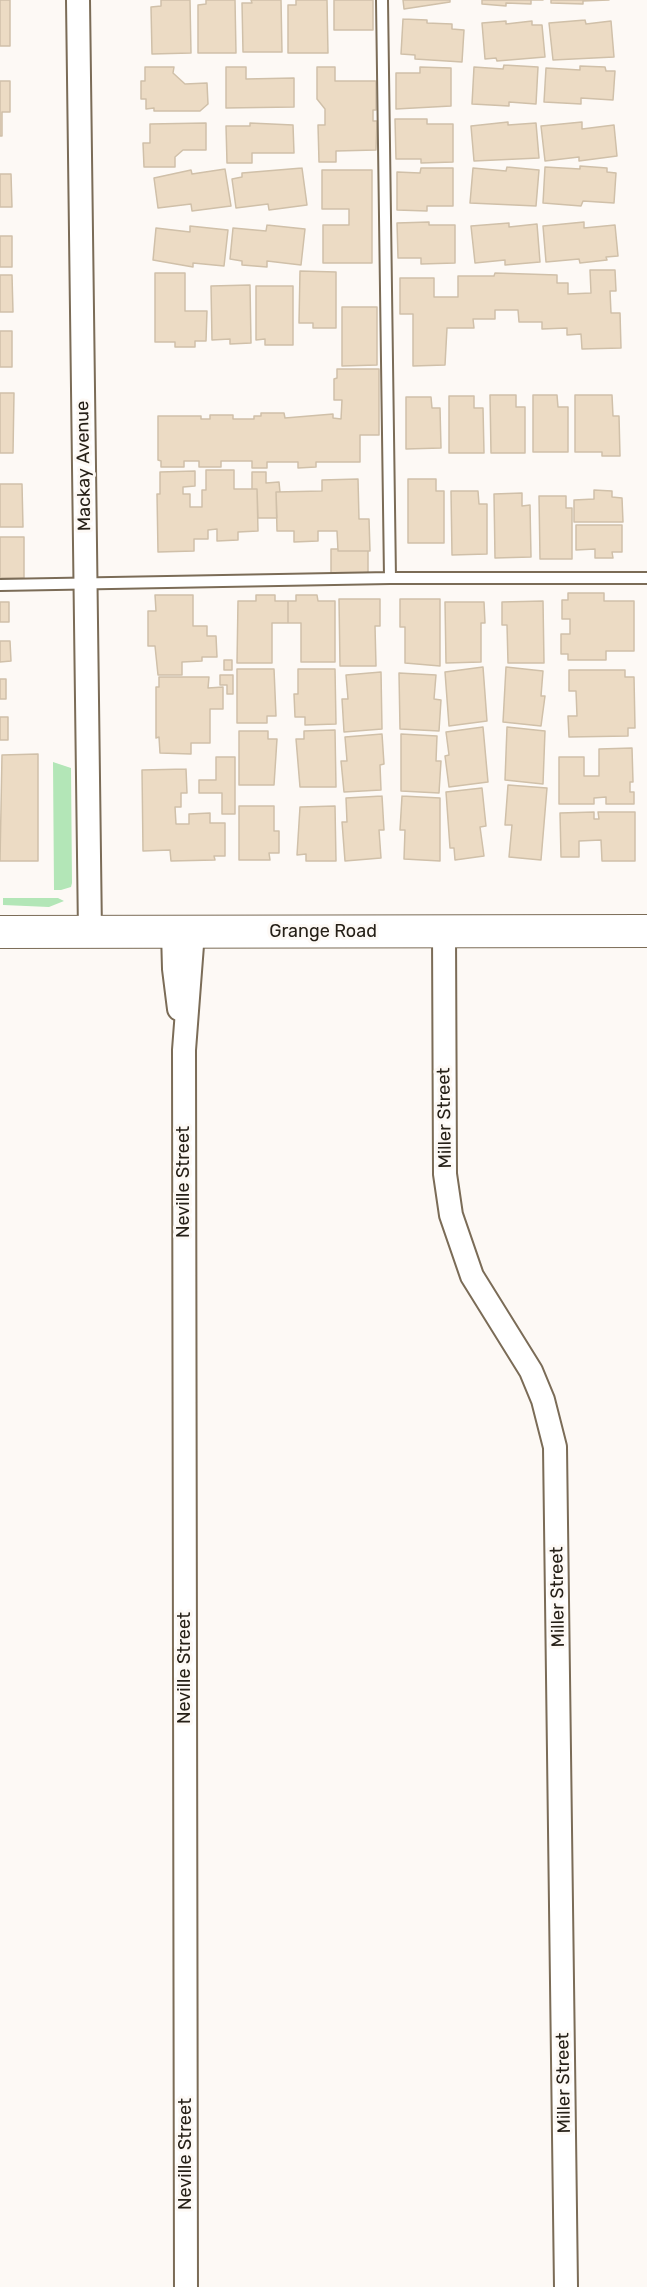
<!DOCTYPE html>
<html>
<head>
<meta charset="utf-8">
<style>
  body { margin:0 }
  canvas { display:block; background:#fdf9f5 }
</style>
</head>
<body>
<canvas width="647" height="2287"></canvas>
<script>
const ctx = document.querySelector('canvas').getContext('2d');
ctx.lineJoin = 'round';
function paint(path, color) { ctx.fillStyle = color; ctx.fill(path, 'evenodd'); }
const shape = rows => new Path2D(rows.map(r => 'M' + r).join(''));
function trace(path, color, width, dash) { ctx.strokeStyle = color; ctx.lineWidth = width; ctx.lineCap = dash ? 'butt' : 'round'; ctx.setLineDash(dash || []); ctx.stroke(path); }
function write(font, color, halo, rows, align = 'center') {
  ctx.font = font + ' Rubik,sans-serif'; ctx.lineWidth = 6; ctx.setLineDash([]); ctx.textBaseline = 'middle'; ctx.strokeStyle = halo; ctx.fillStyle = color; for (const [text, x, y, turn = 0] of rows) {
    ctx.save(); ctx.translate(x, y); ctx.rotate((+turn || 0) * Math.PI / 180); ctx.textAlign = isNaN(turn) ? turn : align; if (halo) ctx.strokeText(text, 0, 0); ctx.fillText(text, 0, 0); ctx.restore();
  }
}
paint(shape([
  [53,762,71,768,72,883,71,887,61,890,54,890],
  [3,898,58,898,64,901,49,907,3,905]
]), '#b3e6b7');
const building = shape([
  [0,0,10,0,10,46,0,46,0,0],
  [161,0,190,0,191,53,152,54,151,7,161,6,161,0],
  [206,0,235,0,236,53,198,53,198,5,206,4,206,0],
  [251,0,281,0,282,52,243,52,242,3,252,3,251,0],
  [296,0,327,0,328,53,288,53,288,5,296,5,296,0],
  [334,0,373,0,373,30,334,30,334,0],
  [403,0,450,0,450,2,404,9,403,0],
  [482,0,543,0,531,0,531,4,506,3,506,6,482,4,482,0],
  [551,0,609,0,583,1,583,4,551,3,551,0],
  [403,19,427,20,427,23,452,24,452,29,464,30,462,62,415,59,415,55,401,54,403,19],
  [585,20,586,24,611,21,614,57,553,60,549,23,585,20],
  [506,21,506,24,532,21,532,25,542,25,545,57,497,61,496,58,485,59,482,23,506,21],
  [504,65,538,67,536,104,509,102,509,106,472,104,474,67,503,69,504,65],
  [580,66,605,67,606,71,615,71,613,100,581,98,581,104,544,102,546,68,580,70,580,66],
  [145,67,174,67,173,73,185,84,207,83,208,104,200,111,154,111,154,108,146,109,146,99,141,99,141,81,145,81,145,67],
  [226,67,246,67,246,79,294,78,294,107,226,108,226,67],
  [317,67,335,67,335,81,376,81,376,110,373,110,373,121,377,121,376,150,336,151,336,162,319,162,318,125,325,125,325,109,317,99,317,67],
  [420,67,451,68,451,106,396,109,396,73,420,73,420,67],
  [0,81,10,81,10,112,2,112,2,136,0,136,0,81],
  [395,119,427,119,427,124,453,124,453,162,421,163,421,159,396,159,395,119],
  [508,122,508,125,536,123,539,158,474,161,471,126,508,122],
  [582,122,582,129,614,125,617,156,579,161,579,157,545,161,541,126,582,122],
  [206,123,206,150,183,150,175,157,175,167,144,167,143,143,150,143,150,124,206,123],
  [250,123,293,125,294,153,252,153,252,163,227,163,226,126,250,126,250,123],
  [580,166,607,168,607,172,616,173,614,203,583,201,581,206,543,203,545,167,580,169,580,166],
  [507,167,539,170,536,206,470,203,473,168,506,171,507,167],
  [302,168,307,205,269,210,268,204,236,208,232,179,242,177,242,173,302,168],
  [421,168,453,168,453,206,427,206,427,211,397,210,397,172,420,173,421,168],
  [225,169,231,206,192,211,191,204,158,208,154,178,191,170,192,174,225,169],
  [322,170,372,170,372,263,323,263,323,225,349,225,349,209,322,209,322,170],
  [0,174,11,174,12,207,0,207,0,174],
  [429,222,429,225,455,225,455,263,421,264,421,258,398,258,397,223,429,222],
  [584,222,584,228,615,225,618,256,606,257,607,260,580,263,579,259,546,262,543,226,584,222],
  [509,223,509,227,537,224,540,262,505,265,505,260,475,263,471,226,509,223],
  [267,225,305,229,301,265,267,261,267,267,242,265,242,261,230,259,233,228,266,231,267,225],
  [190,226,228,230,224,266,193,263,193,267,153,260,156,228,190,232,190,226],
  [0,236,12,236,12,267,0,267,0,236],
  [590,270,615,270,616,291,610,291,611,313,620,313,621,348,582,349,581,334,567,335,567,328,542,329,542,322,519,322,518,310,495,310,495,319,473,319,474,328,447,328,445,365,413,366,413,314,400,314,400,278,434,278,434,297,458,297,458,276,494,276,495,273,557,275,557,283,568,283,568,294,591,293,590,270],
  [300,271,336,272,336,328,313,328,313,323,299,323,300,271],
  [155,273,185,273,185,311,207,311,206,341,195,341,195,347,175,347,175,342,155,342,155,273],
  [0,275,12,275,13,312,0,312,0,275],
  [250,285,251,343,230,344,230,339,212,340,211,286,250,285],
  [256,286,293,286,293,345,265,345,265,339,256,340,256,286],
  [342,307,377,307,377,365,342,366,342,307],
  [0,331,12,331,12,367,0,367,0,331],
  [337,369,379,369,379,435,360,435,360,462,316,462,316,467,298,468,298,462,267,462,267,468,252,468,252,461,221,461,221,467,199,467,199,461,184,461,184,467,161,467,161,461,158,460,158,416,201,416,201,419,210,419,210,415,233,415,233,419,254,419,254,416,261,416,261,413,284,413,285,418,333,414,333,418,341,419,342,400,334,400,334,379,337,378,337,369],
  [0,393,14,393,13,453,0,453,0,393],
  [490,395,516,395,516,407,525,407,525,453,491,453,490,395],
  [533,395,557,395,558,407,568,407,568,452,533,452,533,395],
  [575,395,612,395,613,416,619,416,620,456,602,456,602,452,575,452,575,395],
  [449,396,474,396,474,408,483,408,484,453,449,453,449,396],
  [406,397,431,397,432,408,440,408,441,448,406,449,406,397],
  [206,470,234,470,234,489,257,489,258,531,238,532,238,540,217,541,217,529,208,530,208,539,194,539,194,551,158,552,157,494,160,494,160,472,195,471,195,486,183,487,183,494,190,494,190,507,202,507,202,490,206,490,206,470],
  [252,472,266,472,266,483,279,482,280,492,276,492,277,518,258,518,257,489,252,489,252,472],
  [358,479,359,519,369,519,370,551,338,551,337,531,318,531,318,541,294,542,294,531,277,531,276,492,322,491,322,480,358,479],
  [408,479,436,479,436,491,444,491,444,543,408,543,408,479],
  [0,484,22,484,23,527,0,527,0,484],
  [594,490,612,491,612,497,622,498,623,522,574,522,574,500,594,499,594,490],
  [451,491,478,491,479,504,487,504,487,554,452,555,451,491],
  [522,493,522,506,530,505,531,557,495,558,494,494,522,493],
  [539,496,566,496,566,508,572,508,572,559,540,559,539,496],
  [576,525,622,525,622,552,612,552,613,558,595,558,595,549,576,550,576,525],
  [0,537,24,537,24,578,0,578,0,537],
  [331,549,338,549,338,551,368,551,368,573,331,573,331,549],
  [568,593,604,593,604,601,634,601,634,651,606,651,606,660,568,660,568,654,561,654,561,634,570,634,570,619,562,619,562,600,568,600,568,593],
  [155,595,193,595,193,626,207,626,207,636,216,636,217,657,202,657,202,661,182,662,182,675,158,675,155,646,148,646,148,611,156,611,155,595],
  [256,595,275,595,275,601,288,601,288,623,272,623,272,663,237,663,238,601,256,601,256,595],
  [296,595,317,595,318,601,335,601,335,662,301,662,301,623,288,623,288,601,296,601,296,595],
  [339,599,380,599,380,626,375,626,376,666,340,666,339,599],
  [400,599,440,599,440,666,405,663,405,627,400,627,400,599],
  [543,601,544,663,508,663,507,625,502,625,502,602,543,601],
  [0,602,9,602,9,622,0,622,0,602],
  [445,602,484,602,485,623,481,623,481,662,446,663,445,602],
  [0,641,10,641,11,661,0,662,0,641],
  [224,660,232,660,232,670,224,670,224,660],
  [483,667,487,721,449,726,445,672,483,667],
  [506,667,543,671,541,696,545,696,541,726,503,722,506,667],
  [237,669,274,669,276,716,267,716,267,723,237,723,237,669],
  [298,669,335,669,336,724,305,725,305,717,295,717,294,694,298,694,298,669],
  [569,670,625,670,625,677,634,677,635,728,628,728,628,736,569,737,568,716,577,716,576,691,569,691,569,670],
  [381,672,382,729,344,732,342,699,348,699,346,675,381,672],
  [399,673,436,675,434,699,441,700,439,731,400,729,399,673],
  [220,675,233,675,233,694,227,694,227,685,220,685,220,675],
  [159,677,209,677,208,688,223,687,223,709,210,709,210,743,191,743,191,754,160,753,159,737,156,738,156,687,159,687,159,677],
  [0,679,6,679,6,699,0,699,0,679],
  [0,717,8,717,8,740,0,740,0,717],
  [483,727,488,782,449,787,445,756,449,755,446,732,483,727],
  [507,727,545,731,543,784,505,780,507,727],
  [335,730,336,787,300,787,296,739,304,739,304,731,335,730],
  [239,731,268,731,268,739,277,739,274,785,239,785,239,731],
  [382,734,384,764,380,765,381,790,344,792,341,761,347,761,345,737,382,734],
  [401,734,437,736,436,761,441,761,439,793,401,791,401,734],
  [632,748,633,782,630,782,630,792,634,792,634,804,606,804,606,797,594,798,594,804,559,804,559,757,584,757,584,776,599,776,599,749,632,748],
  [38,754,38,861,0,861,2,755,38,754],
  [216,757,235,757,235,814,222,814,222,793,199,793,199,780,216,780,216,757],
  [186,769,187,793,181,793,181,807,175,807,176,824,189,824,189,814,210,813,210,823,225,823,225,856,214,856,215,860,171,861,170,850,143,851,142,770,186,769],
  [508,785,547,788,541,860,509,857,512,825,505,825,508,785],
  [482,788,486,826,480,827,484,856,455,860,454,848,450,848,446,792,482,788],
  [382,796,384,830,379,830,381,858,345,861,342,822,347,822,346,798,382,796],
  [402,796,440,798,440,861,404,859,405,830,400,830,402,796],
  [239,806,274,806,274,831,279,831,279,853,269,853,270,860,239,860,239,806],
  [335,806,336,861,306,861,306,854,297,855,300,807,335,806],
  [594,812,594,819,599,819,598,812,635,812,635,861,602,861,601,840,579,841,579,857,561,857,560,813,594,812]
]);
paint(building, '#ecdbc4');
trace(building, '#d0c0a9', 1.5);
const service = shape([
  [382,0,390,578],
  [0,585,390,578,647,578]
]);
const minor = shape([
  [78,0,90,932],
  [173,932,174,969,179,1009],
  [444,932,445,1174,451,1215,472,1276,531,1371,543,1400,555,1447,566,2287],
  [186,2287,184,1050,193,932]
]);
const secondary = shape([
  [0,932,647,931]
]);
trace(service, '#7b6c57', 14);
trace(minor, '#7b6c57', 26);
trace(secondary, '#7b6c57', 34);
trace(service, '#fff', 10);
trace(minor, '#fff', 22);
trace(secondary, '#fff', 32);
write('18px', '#262017', '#fdf9f5', [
  ["Mackay Avenue",84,466,-91],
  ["Grange Road",323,932],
  ["Miller Street",445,1118,-91],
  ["Neville Street",184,1182,-90],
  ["Miller Street",558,1597,-91],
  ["Neville Street",185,1668,-90],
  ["Miller Street",564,2083,-91],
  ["Neville Street",186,2154,-90]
]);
</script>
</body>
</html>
